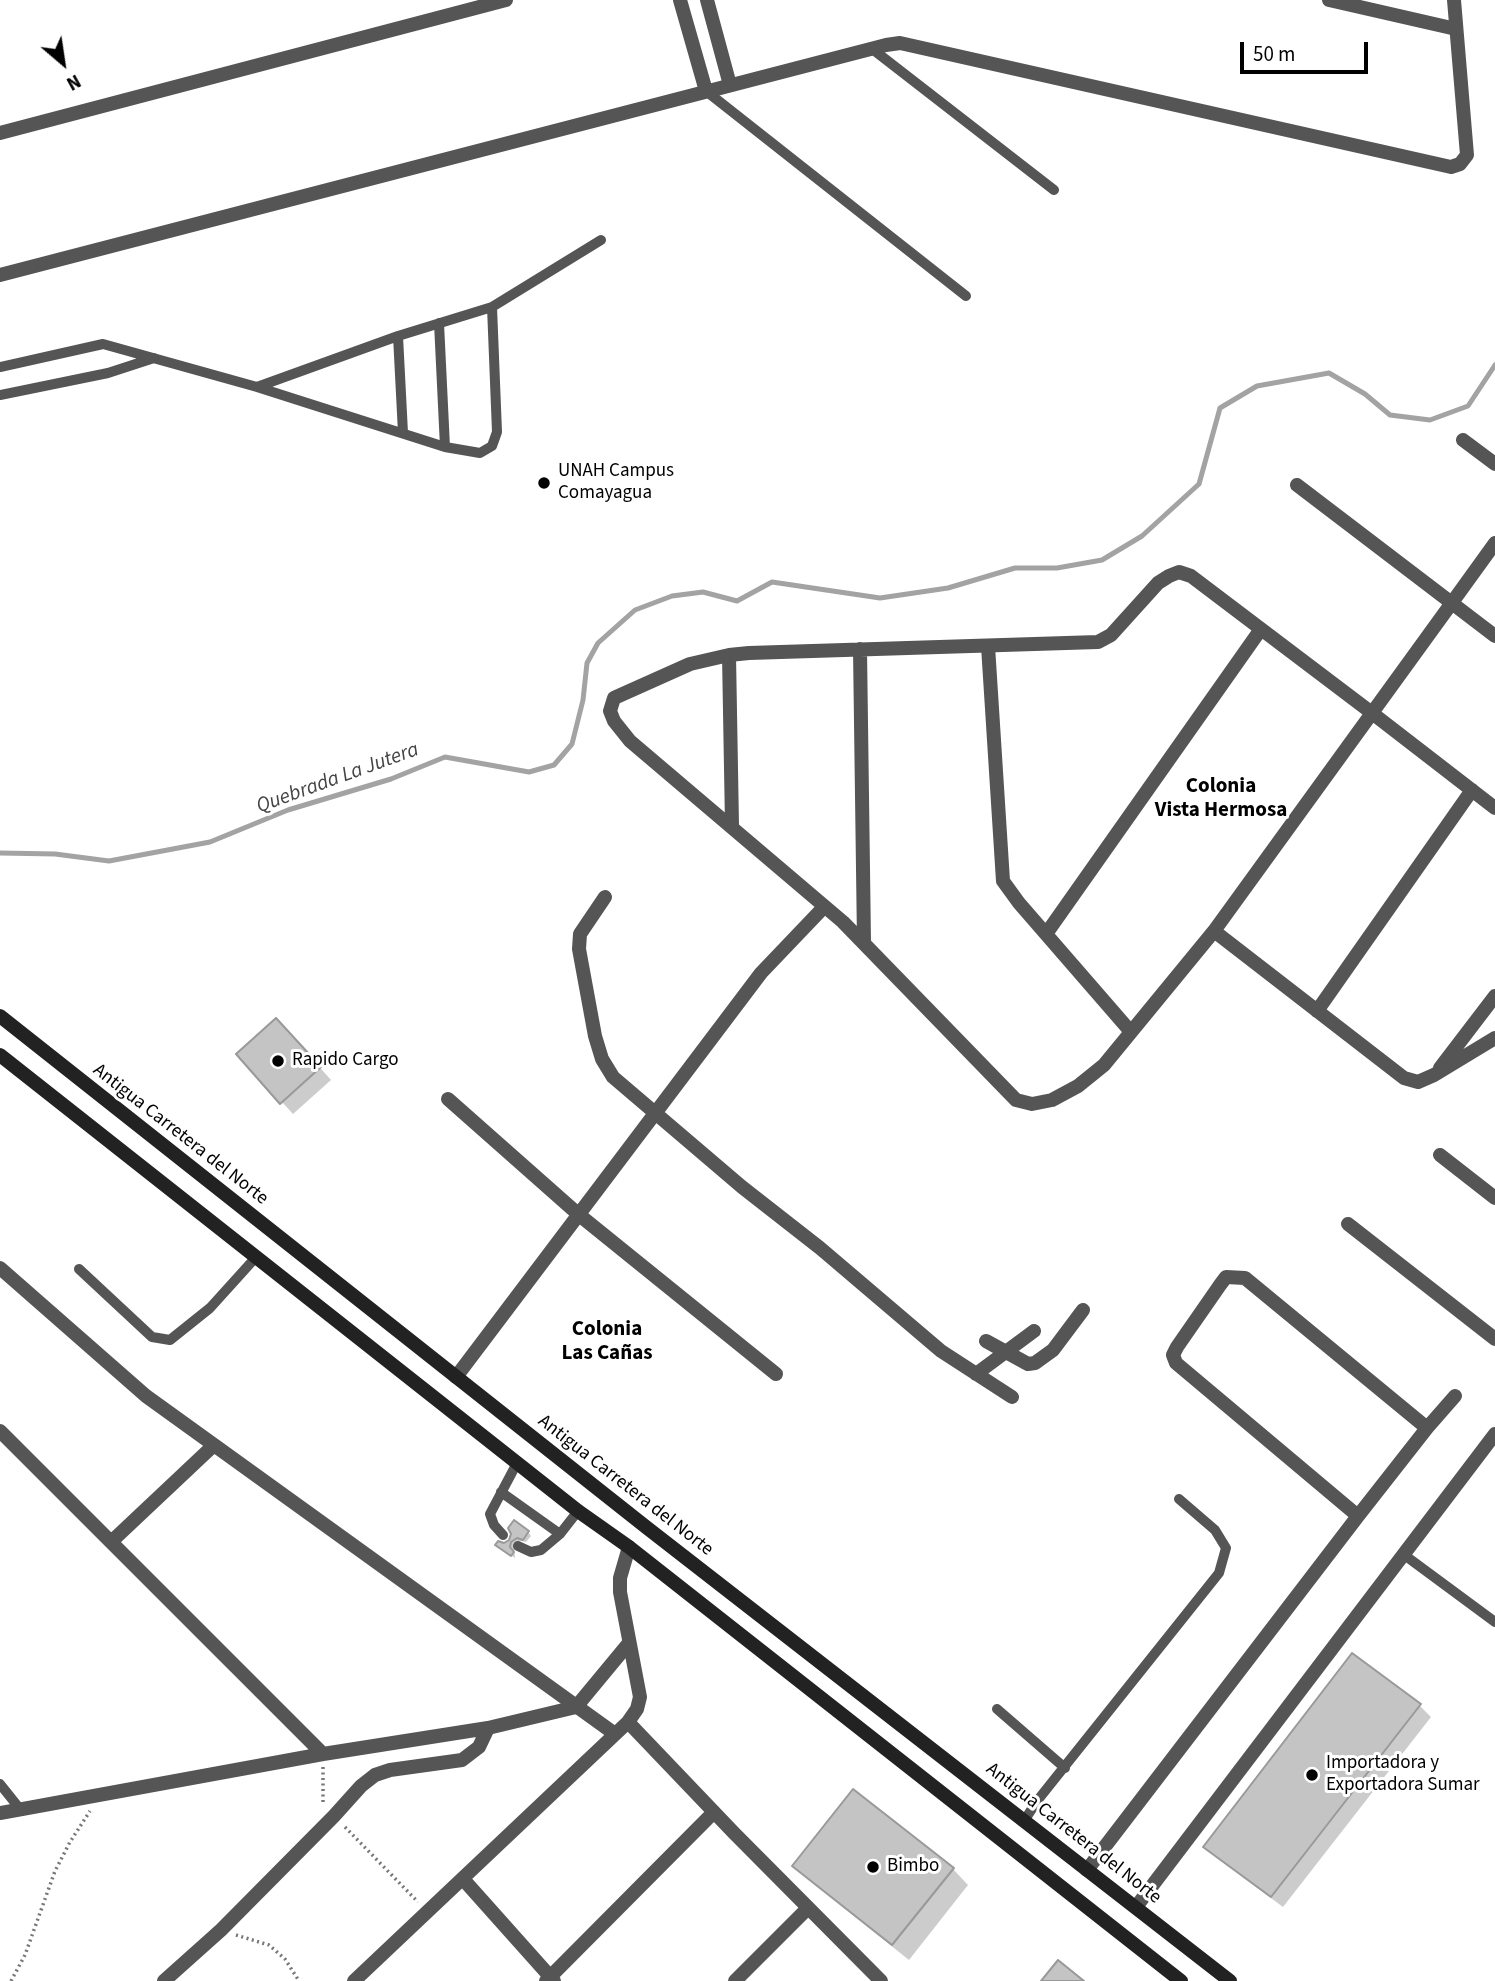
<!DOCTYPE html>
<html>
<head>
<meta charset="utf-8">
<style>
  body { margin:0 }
  #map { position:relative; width:1495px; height:1981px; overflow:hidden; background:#fff; font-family:"Source Sans 3",sans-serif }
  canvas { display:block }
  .north { position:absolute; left:28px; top:28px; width:70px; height:70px; -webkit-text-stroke:5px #fff; paint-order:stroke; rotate:151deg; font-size:19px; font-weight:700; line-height:28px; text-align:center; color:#000 }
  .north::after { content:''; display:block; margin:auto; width:24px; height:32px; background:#000; clip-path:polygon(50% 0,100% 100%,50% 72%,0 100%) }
  .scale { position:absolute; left:1240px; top:42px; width:128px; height:32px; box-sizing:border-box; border:4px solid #000; border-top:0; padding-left:9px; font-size:21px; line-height:24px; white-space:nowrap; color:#000; -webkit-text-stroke:5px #fff; paint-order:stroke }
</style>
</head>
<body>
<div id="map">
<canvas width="1495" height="1981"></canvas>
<div class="north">N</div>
<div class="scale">50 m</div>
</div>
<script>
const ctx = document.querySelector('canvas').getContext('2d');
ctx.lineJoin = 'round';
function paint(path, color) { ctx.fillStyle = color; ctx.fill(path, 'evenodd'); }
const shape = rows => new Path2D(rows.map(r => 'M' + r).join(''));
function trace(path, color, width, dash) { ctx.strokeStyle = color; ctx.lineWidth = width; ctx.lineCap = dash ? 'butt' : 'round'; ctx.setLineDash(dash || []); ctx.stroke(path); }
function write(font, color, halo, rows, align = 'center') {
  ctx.font = font + ' "Source Sans 3",sans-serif'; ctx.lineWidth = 6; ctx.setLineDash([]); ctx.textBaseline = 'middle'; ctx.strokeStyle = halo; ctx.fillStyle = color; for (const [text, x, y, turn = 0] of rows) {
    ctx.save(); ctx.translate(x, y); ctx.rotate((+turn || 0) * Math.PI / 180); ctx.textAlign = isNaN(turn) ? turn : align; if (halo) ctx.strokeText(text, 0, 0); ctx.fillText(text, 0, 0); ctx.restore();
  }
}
paint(shape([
  [288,1032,331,1080,293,1114,282,1102],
  [528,1532,531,1536,526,1542,521,1541,514,1545,515,1558,501,1548,510,1542,513,1534],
  [1419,1705,1431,1717,1283,1907,1217,1858,1206,1846],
  [794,1866,953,1869,968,1885,909,1960,810,1881]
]), '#0003');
trace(shape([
  [0,853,55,854,109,861,210,842,288,810,391,779,445,757,529,772,554,765,572,744,583,700,587,663,598,643,635,610,672,596,703,592,737,601,772,582,880,598,948,588,1015,568,1057,568,1102,560,1142,536,1199,484,1220,408,1257,386,1329,373,1365,394,1390,415,1430,420,1468,406,1495,365]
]), '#a3a3a3', 5);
const building = shape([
  [276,1018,321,1067,280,1104,236,1054,276,1018],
  [514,1520,529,1531,523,1540,517,1538,511,1542,510,1547,514,1552,511,1556,495,1545,498,1541,504,1543,509,1540,511,1534,508,1528,514,1520],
  [1352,1653,1421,1704,1271,1897,1203,1847,1352,1653],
  [853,1789,954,1868,892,1945,792,1866,853,1789],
  [1058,1960,1084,1981,1041,1981,1058,1960]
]);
paint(building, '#c4c4c4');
trace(building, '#999', 2);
trace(shape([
  [323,1767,323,1805],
  [345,1827,418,1902],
  [236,1935,269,1945,285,1959,299,1981],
  [11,1981,25,1955,55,1871,70,1842,90,1811]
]), '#777', 3.5, [2, 3.5]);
trace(shape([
  [871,48,1054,190],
  [706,91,966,296],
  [439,323,445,447],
  [398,336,403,433],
  [0,367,103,344,257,387,398,336,492,307,601,240],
  [257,387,445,447,480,453,492,446,497,432,492,307],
  [0,395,108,373,154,358],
  [79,1269,152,1337,170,1340,210,1308,257,1256],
  [501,1492,560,1534],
  [503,1535,494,1525,490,1514,517,1463],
  [518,1546,531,1552,541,1550,560,1534,578,1511],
  [1403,1554,1495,1622],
  [997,1709,1065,1768],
  [0,1784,20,1809],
  [1024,1821,1037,1801,1219,1573,1226,1548,1215,1530,1179,1499]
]), '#555', 10);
trace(shape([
  [680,0,706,91],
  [707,0,730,85],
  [1329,0,1456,29],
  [0,133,506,0],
  [0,275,886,45,900,43,1451,167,1460,164,1467,155,1454,0],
  [1463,440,1495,464],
  [1297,485,1495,636],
  [1495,543,1451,604,1214,931,1104,1065,1078,1086,1052,1100,1032,1104,1016,1100,843,922,630,741,614,721,610,711,614,698,690,664,729,655,749,653,1098,642,1111,635,1158,583,1169,576,1179,572,1191,576,1261,629,1372,713,1495,808],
  [988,646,1003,881,1019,903,1131,1032],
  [860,649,864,942],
  [729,655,732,825],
  [605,897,580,934,579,949,595,1036,602,1059,613,1077,742,1187,820,1248,941,1351,1012,1397],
  [1214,931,1404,1078,1418,1082,1434,1075,1495,1038],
  [1046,934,1261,629],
  [1317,1011,1472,790],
  [1440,1068,1495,996],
  [448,1099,578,1214,776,1374],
  [1440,1155,1495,1198],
  [1348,1224,1495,1339],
  [0,1268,146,1396,615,1734],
  [986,1341,1028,1364,1035,1363,1053,1350,1083,1310],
  [976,1374,1034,1331],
  [456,1377,761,973,824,907],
  [0,1431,323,1754],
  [1358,1516,1176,1363,1173,1355,1177,1347,1220,1285,1226,1277,1245,1278,1427,1428],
  [111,1542,214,1445],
  [628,1722,734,1833,881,1981],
  [0,1813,323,1754,488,1728,576,1707,629,1643],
  [1087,1870,1358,1516,1427,1428,1455,1396],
  [463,1879,554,1981],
  [1136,1907,1495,1434],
  [164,1981,221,1930,334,1816,361,1786,375,1775,390,1770,462,1760,479,1747,488,1728],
  [354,1981,628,1722,637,1709,640,1697,620,1592,620,1578,629,1547],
  [546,1981,714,1812],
  [735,1981,808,1908]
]), '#555', 14);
trace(shape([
  [0,1016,646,1527,1230,1981],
  [0,1055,578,1511,629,1547,1181,1981]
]), '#222', 14);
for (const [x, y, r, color] of [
  [544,483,7,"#000"],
  [278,1061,7,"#000"],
  [1312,1775,7,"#000"],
  [873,1867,7,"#000"]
]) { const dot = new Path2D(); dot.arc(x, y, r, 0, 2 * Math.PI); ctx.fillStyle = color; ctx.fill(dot); trace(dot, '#fff', 2.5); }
write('19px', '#000', '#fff', [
  ["UNAH Campus",558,472],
  ["Comayagua",558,494],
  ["Rapido Cargo",292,1061],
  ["Importadora y",1326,1764],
  ["Exportadora Sumar",1326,1786],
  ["Bimbo",887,1867]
], 'left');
write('19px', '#000', '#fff', [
  ["Antigua Carretera del Norte",180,1135,38],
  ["Antigua Carretera del Norte",625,1486,38],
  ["Antigua Carretera del Norte",1073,1834,38]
]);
write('italic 21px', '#444', '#fff', [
  ["Quebrada La Jutera",338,779,-20]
]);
write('bold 21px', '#000', '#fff', [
  ["Colonia",1221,787],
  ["Vista Hermosa",1221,811],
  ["Colonia",607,1330],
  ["Las Cañas",607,1354]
]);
</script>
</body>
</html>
